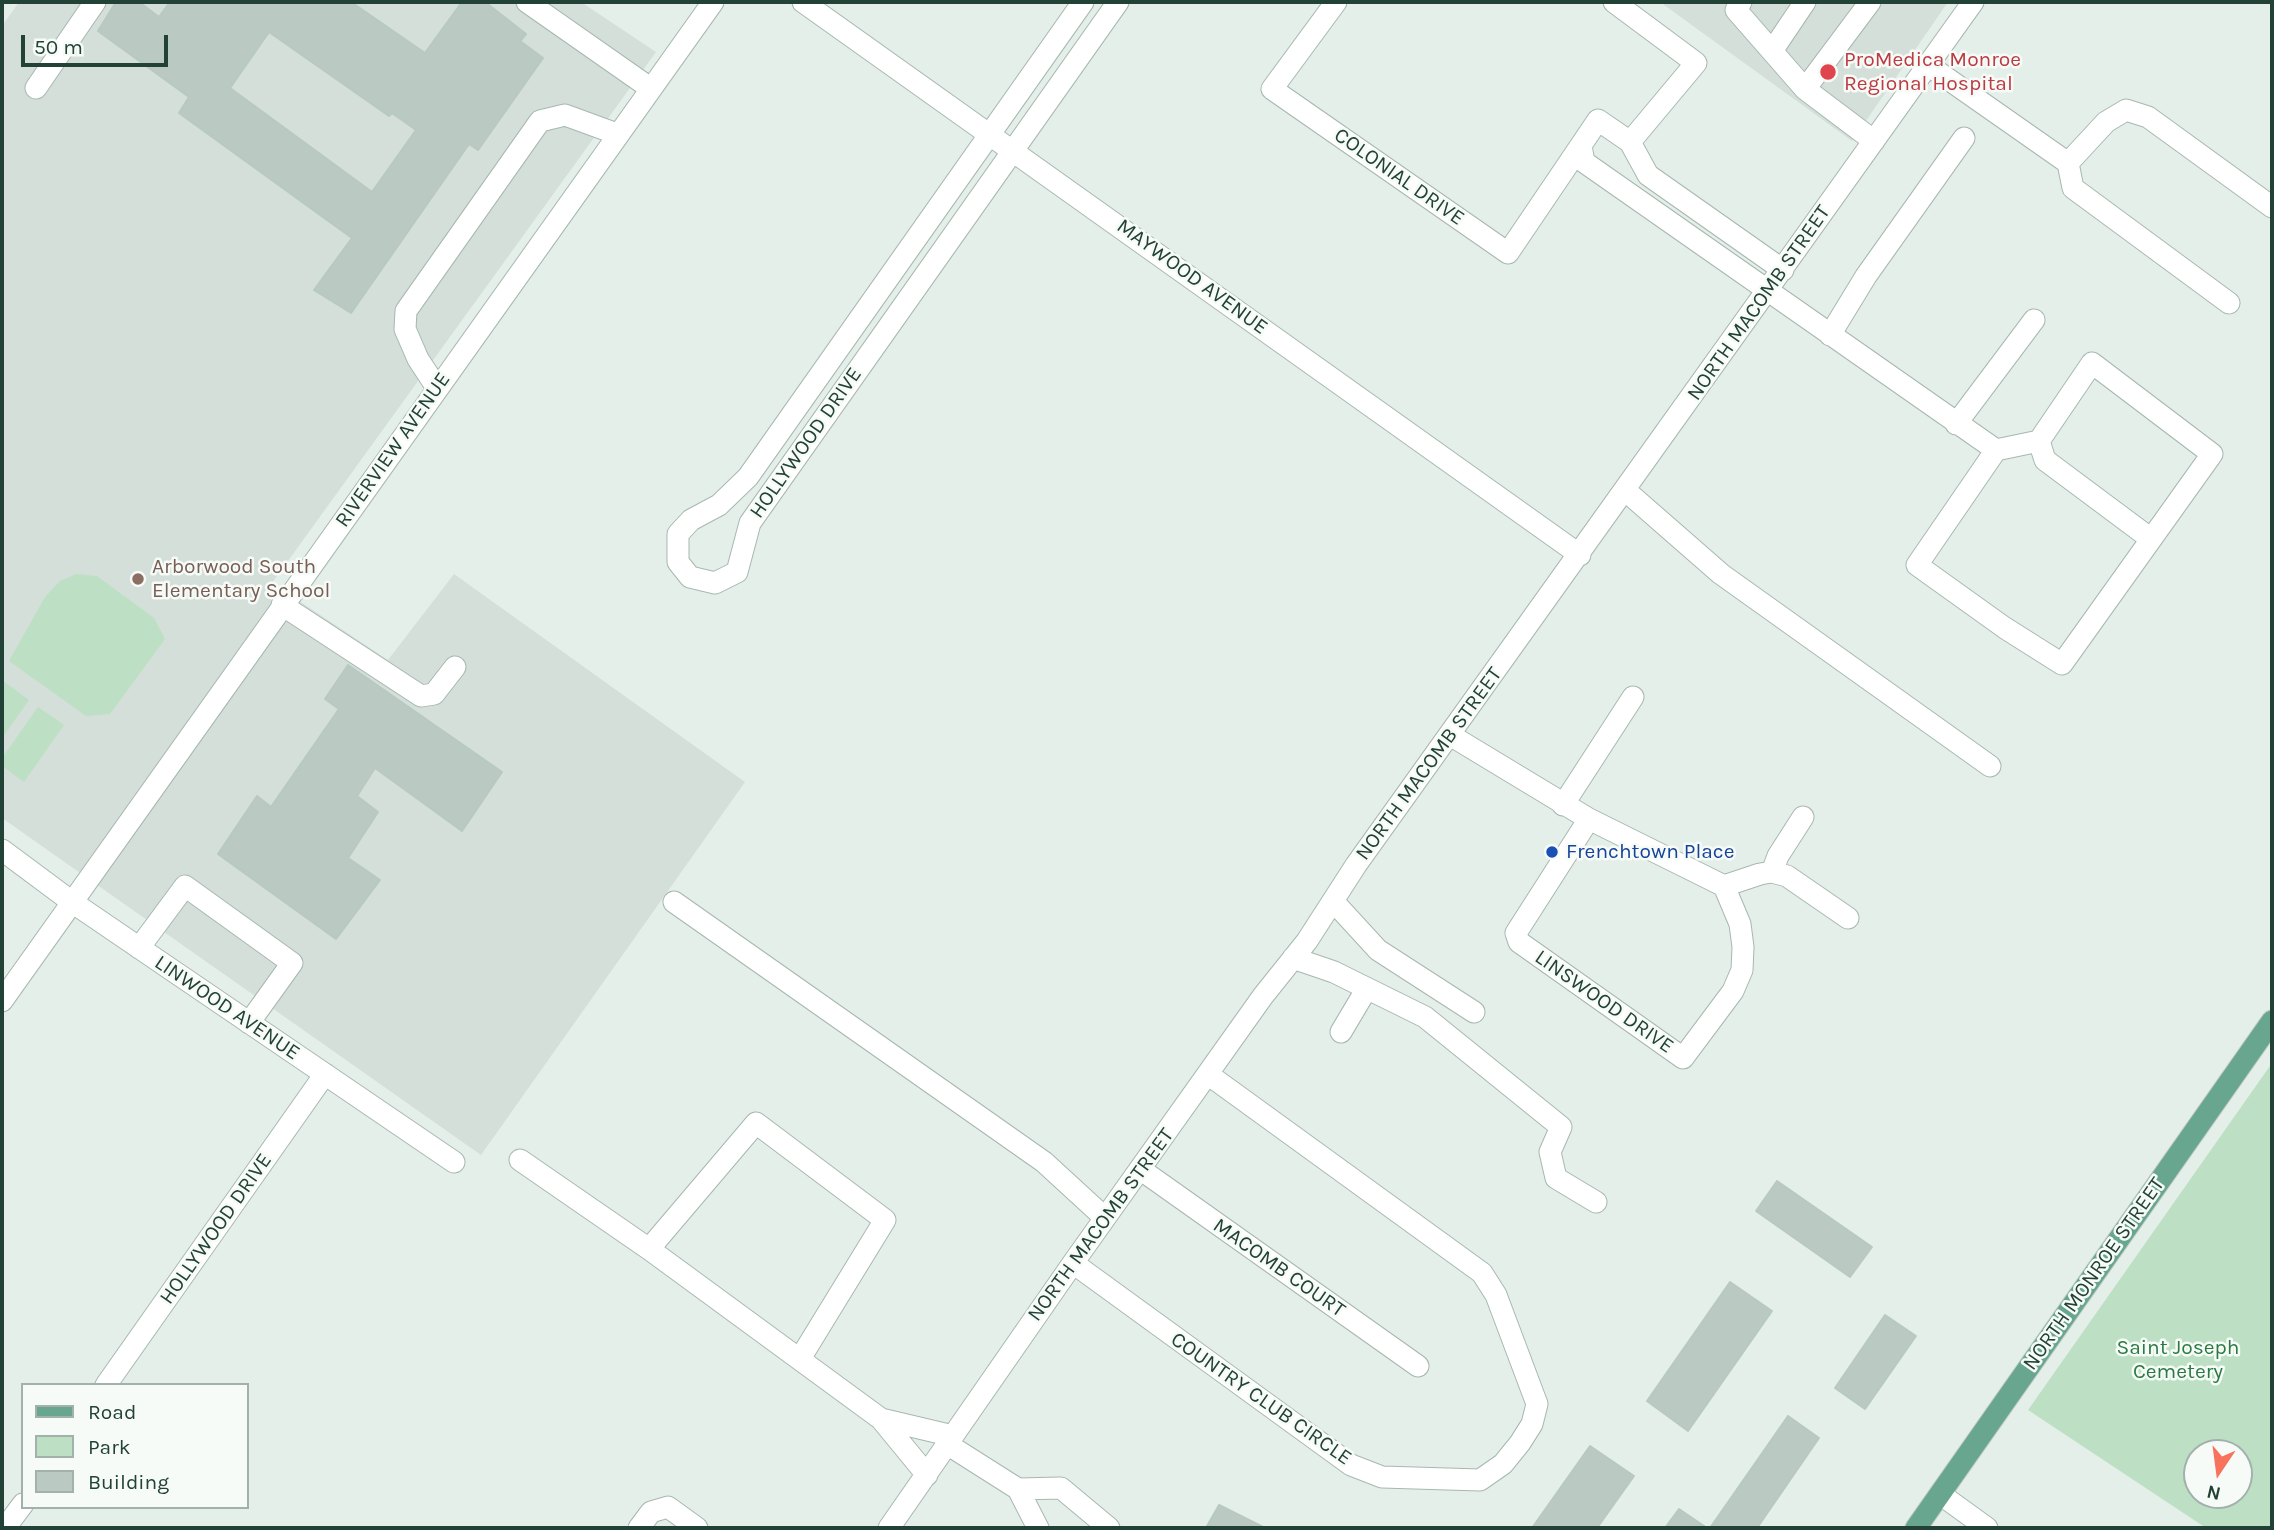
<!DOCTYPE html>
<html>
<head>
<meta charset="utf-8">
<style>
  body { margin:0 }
  #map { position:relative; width:2274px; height:1530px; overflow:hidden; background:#e5efe9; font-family:Karla,sans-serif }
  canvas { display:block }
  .frame { position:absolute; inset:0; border:4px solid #234237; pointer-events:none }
  .legend { position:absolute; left:21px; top:1383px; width:228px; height:126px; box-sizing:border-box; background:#f6fbf8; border:2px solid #a2b1ab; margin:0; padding:9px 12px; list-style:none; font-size:21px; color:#234237 }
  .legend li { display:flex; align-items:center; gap:14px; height:35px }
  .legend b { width:35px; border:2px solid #a2b1ab }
  .north { position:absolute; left:2183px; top:1439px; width:70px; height:70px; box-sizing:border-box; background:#f6fbf8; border:2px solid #a2b1ab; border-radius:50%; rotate:193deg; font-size:19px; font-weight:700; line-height:28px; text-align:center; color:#234237 }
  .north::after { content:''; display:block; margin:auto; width:24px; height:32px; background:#f7735b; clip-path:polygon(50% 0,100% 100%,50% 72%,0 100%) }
  .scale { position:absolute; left:21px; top:35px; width:147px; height:32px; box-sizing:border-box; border:4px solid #234237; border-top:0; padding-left:9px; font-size:21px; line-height:24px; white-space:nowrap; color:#234237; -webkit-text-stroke:5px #f6fbf8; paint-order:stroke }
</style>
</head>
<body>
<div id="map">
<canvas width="2274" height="1530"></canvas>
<div class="frame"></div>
<ul class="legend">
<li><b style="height:9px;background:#68a690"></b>Road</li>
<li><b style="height:19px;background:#bde0c4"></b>Park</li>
<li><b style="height:19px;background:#bacac2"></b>Building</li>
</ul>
<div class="north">N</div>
<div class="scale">50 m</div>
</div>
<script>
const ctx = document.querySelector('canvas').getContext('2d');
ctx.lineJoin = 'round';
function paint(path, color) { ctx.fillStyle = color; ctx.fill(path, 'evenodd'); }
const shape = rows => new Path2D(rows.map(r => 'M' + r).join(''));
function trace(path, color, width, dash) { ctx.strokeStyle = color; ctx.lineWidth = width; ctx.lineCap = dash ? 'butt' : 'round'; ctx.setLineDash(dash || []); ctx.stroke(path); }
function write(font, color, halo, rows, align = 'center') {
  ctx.font = font + ' Karla,sans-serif'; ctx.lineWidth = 5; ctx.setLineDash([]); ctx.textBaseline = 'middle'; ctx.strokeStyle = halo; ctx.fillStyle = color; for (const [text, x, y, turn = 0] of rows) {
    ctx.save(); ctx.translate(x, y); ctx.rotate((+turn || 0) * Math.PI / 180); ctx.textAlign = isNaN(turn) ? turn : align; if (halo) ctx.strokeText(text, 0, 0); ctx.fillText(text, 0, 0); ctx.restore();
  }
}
paint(shape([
  [19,2,581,2,656,52,272,583,388,660,454,574,745,782,481,1155,2,818,2,26],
  [1660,2,1948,2,1852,141]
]), '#d3dfd8');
paint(shape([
  [76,574,97,576,154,618,165,639,110,714,86,716,9,661,45,597,60,581],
  [3,681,29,700,2,738,2,683],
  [38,707,64,725,24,782,2,766,2,758],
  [2272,1063,2272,1528,2206,1528,2028,1410],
  [2197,1453,2239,1453,2239,1495,2197,1495]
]), '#bde0c4');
const building = shape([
  [116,2,139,2,159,17,170,2,351,2,425,53,462,2,485,2,526,34,520,41,543,58,478,150,469,144,351,313,314,290,352,238,179,113,189,97,98,31,116,2],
  [269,32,389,116,392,113,416,130,372,192,230,88,269,32],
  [348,665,502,772,462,831,375,768,357,796,378,812,348,858,380,880,336,939,218,854,257,796,271,807,339,709,325,699,348,665],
  [1777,1181,1872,1247,1850,1277,1756,1211,1777,1181],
  [1730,1282,1772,1311,1688,1431,1647,1401,1730,1282],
  [1885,1315,1916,1336,1865,1409,1835,1388,1885,1315],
  [1788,1416,1819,1438,1757,1528,1710,1528,1788,1416],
  [1590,1446,1634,1476,1597,1528,1532,1528,1590,1446],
  [1219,1505,1265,1528,1206,1528,1219,1505],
  [1679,1509,1707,1528,1665,1528,1679,1509]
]);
paint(building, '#bacac2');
trace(building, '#b7c9c0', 2);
const minor = shape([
  [527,2,650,88],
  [803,2,1580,555],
  [1083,2,748,477,719,505,691,520,678,534,678,562,690,577,715,583,737,572,750,523,1118,2],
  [1336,2,1272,89,1508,253,1598,120,1630,142,1696,63,1614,2],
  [1741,2,1736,10,1805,89,1874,141],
  [1772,51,1805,2],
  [1928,65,2068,163,2073,188,2229,303],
  [36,88,95,2],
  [1805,89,1870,2],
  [1630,142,1648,175,1783,270],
  [1581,146,1584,162,1996,450,1917,565,2005,628,2062,664,2212,454,2092,363,2039,441,1996,450],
  [2068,163,2106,122,2126,110,2148,117,2272,207],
  [1830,335,1866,276,1964,138],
  [437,388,418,359,405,329,406,311,540,121,565,115,617,134],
  [1956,424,2034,320],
  [2039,441,2045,460,2151,539],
  [1626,491,1721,574,1990,766],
  [282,605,421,696,434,694,455,667],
  [1450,735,1589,819,1724,886,1740,924,1743,947,1742,970,1733,991,1683,1058,1519,942,1516,933,1589,819],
  [1563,805,1633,697],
  [2,850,72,902,454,1162],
  [1772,872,1778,856,1803,817],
  [1724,886,1760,874,1772,872,1787,876,1848,918],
  [1333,901,1378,950,1474,1012],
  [674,902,1044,1162,1105,1218],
  [139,948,185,886,292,963,249,1023],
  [1293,958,1334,972,1425,1017,1561,1127,1550,1152,1556,1178,1596,1202],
  [2,1001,713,2],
  [1341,1032,1366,990],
  [520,1160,649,1249],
  [1140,1169,1418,1366],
  [1073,1263,1351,1465,1382,1477,1480,1480,1503,1464,1520,1443,1532,1424,1537,1404,1496,1295,1482,1273,1209,1075],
  [801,1357,885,1220,756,1123,649,1249,881,1419,927,1475],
  [106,1385,325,1074],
  [881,1419,953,1436],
  [947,1444,1018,1489,1038,1528],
  [1018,1489,1061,1488,1109,1528],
  [1940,1494,1987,1528],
  [5,1528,23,1504],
  [639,1528,651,1512,668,1507,697,1528],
  [889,1528,1073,1263,1263,996,1307,941,1356,865,1973,2]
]);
const major = shape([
  [1916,1528,2272,1021]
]);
trace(minor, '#a7b8b0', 23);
trace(major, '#c1cac7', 23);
trace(minor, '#fff', 21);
trace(major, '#68a690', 21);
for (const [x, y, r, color] of [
  [1828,72,9,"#e0444e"],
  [138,579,7,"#8d6e63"],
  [1552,852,7,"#1a4fb4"]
]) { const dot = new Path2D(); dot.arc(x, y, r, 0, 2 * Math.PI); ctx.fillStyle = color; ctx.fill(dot); trace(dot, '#f6fbf8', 2.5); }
write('21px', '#be3a42', '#f6fbf8', [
  ["ProMedica Monroe",1844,60],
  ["Regional Hospital",1844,84]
], 'left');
write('21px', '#234237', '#f6fbf8', [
  ["COLONIAL DRIVE",1399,177,35],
  ["MAYWOOD AVENUE",1192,277,36],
  ["NORTH MACOMB STREET",1759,303,-55],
  ["HOLLYWOOD DRIVE",806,443,-55],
  ["RIVERVIEW AVENUE",393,450,-55],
  ["NORTH MACOMB STREET",1429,764,-54],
  ["LINSWOOD DRIVE",1604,1002,35],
  ["LINWOOD AVENUE",227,1008,34],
  ["NORTH MACOMB STREET",1101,1225,-54],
  ["HOLLYWOOD DRIVE",216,1229,-55],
  ["MACOMB COURT",1279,1268,35],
  ["NORTH MONROE STREET",2094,1274,-55],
  ["COUNTRY CLUB CIRCLE",1261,1399,35]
]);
write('21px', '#785e54', '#f6fbf8', [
  ["Arborwood South",152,567],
  ["Elementary School",152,591]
], 'left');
write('21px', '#164399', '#f6fbf8', [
  ["Frenchtown Place",1566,852]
], 'left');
write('21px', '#2b7a42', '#f6fbf8', [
  ["Saint Joseph",2178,1348],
  ["Cemetery",2178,1372]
]);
</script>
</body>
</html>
